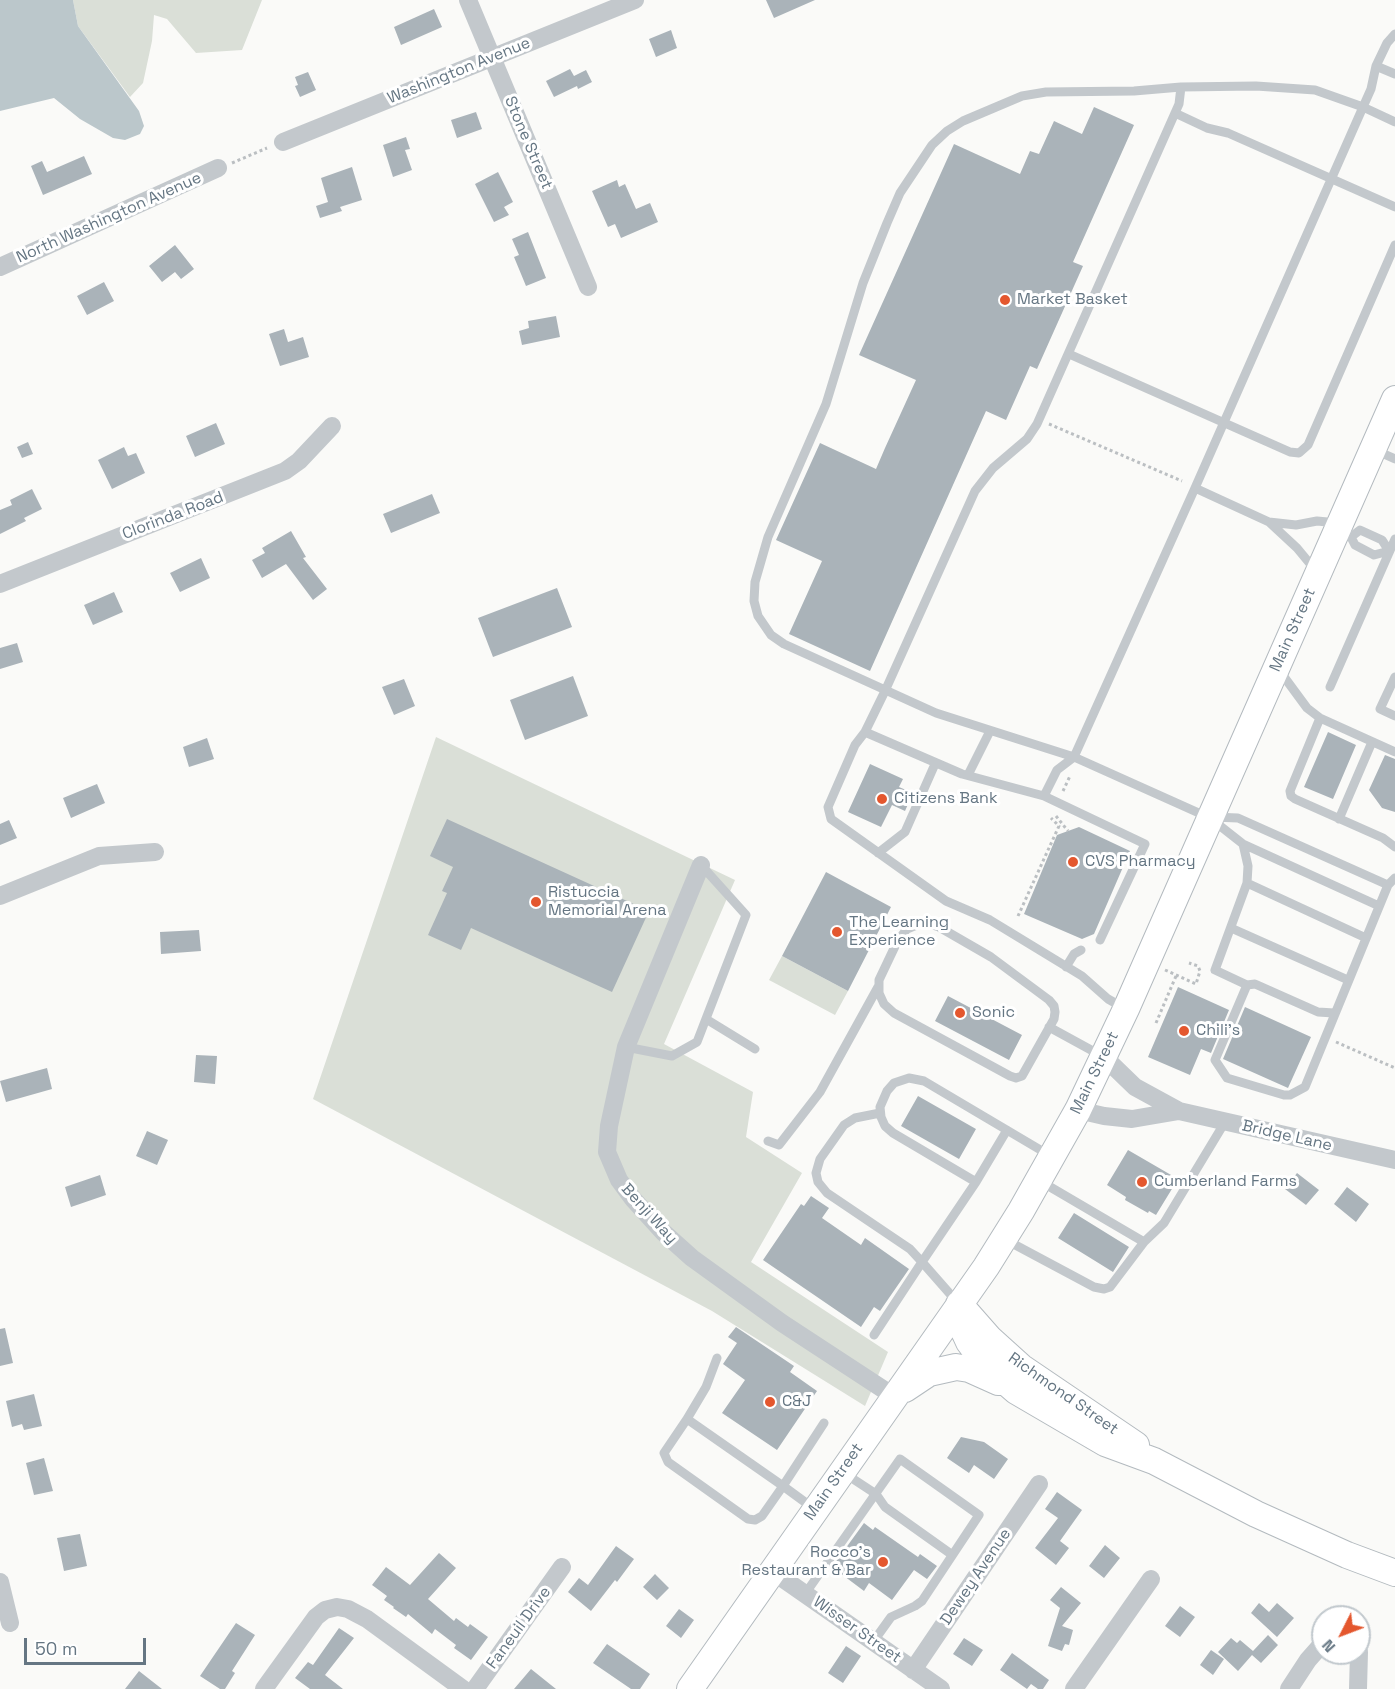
<!DOCTYPE html>
<html>
<head>
<meta charset="utf-8">
<style>
  body { margin:0 }
  #map { position:relative; width:1395px; height:1689px; overflow:hidden; background:#fafaf8; font-family:"Space Grotesk",sans-serif }
  canvas { display:block }
  .north { position:absolute; left:1311px; top:1605px; width:60px; height:60px; box-sizing:border-box; background:#fff; border:2px solid #c1c8cd; border-radius:50%; rotate:228deg; font-size:16px; font-weight:700; line-height:24px; text-align:center; color:#657683 }
  .north::after { content:''; display:block; margin:auto; width:21px; height:27px; background:#e4572e; clip-path:polygon(50% 0,100% 100%,50% 72%,0 100%) }
  .scale { position:absolute; left:24px; top:1638px; width:122px; height:27px; box-sizing:border-box; border:3px solid #657683; border-top:0; padding-left:8px; font-size:18px; line-height:21px; white-space:nowrap; color:#657683; -webkit-text-stroke:4px #fff; paint-order:stroke }
</style>
</head>
<body>
<div id="map">
<canvas width="1395" height="1689"></canvas>
<div class="north">N</div>
<div class="scale">50 m</div>
</div>
<script>
const ctx = document.querySelector('canvas').getContext('2d');
ctx.lineJoin = 'round';
function paint(path, color) { ctx.fillStyle = color; ctx.fill(path, 'evenodd'); }
const shape = rows => new Path2D(rows.map(r => 'M' + r).join(''));
function trace(path, color, width, dash) { ctx.strokeStyle = color; ctx.lineWidth = width; ctx.lineCap = dash ? 'butt' : 'round'; ctx.setLineDash(dash || []); ctx.stroke(path); }
function write(font, color, halo, rows, align = 'center') {
  ctx.font = font + ' "Space Grotesk",sans-serif'; ctx.lineWidth = 6; ctx.setLineDash([]); ctx.textBaseline = 'middle'; ctx.strokeStyle = halo; ctx.fillStyle = color; for (const [text, x, y, turn = 0] of rows) {
    ctx.save(); ctx.translate(x, y); ctx.rotate((+turn || 0) * Math.PI / 180); ctx.textAlign = isNaN(turn) ? turn : align; if (halo) ctx.strokeText(text, 0, 0); ctx.fillText(text, 0, 0); ctx.restore();
  }
}
paint(shape([
  [73,0,262,0,242,50,196,53,167,19,154,15,152,41,143,83,130,97,78,26],
  [436,737,735,880,664,1044,753,1092,746,1137,802,1173,751,1262,888,1352,865,1406,712,1311,313,1099],
  [782,956,848,991,835,1015,769,980]
]), '#dadfd7');
paint(shape([
  [0,0,73,0,78,26,139,111,144,126,140,134,125,140,113,138,80,119,54,98,0,111]
]), '#bbc7cb');
paint(shape([
  [766,0,815,0,774,18],
  [434,9,442,27,401,45,394,27],
  [671,30,677,48,656,57,649,39],
  [570,69,574,76,586,70,592,82,578,89,577,86,554,97,546,81],
  [308,72,316,90,300,97,295,86,298,85,295,77],
  [1094,107,1134,125,1073,262,1083,266,1037,369,1030,366,1006,420,986,411,870,671,789,634,822,561,776,540,820,443,876,469,885,448,916,380,859,355,954,144,1020,174,1030,151,1039,154,1054,121,1082,134],
  [476,112,482,129,457,138,451,120],
  [406,137,410,149,405,150,412,170,393,177,383,145],
  [84,156,92,174,43,195,31,166,42,161,47,172],
  [352,167,362,200,340,207,342,211,320,218,316,206,328,202,321,178],
  [498,172,513,202,504,207,509,215,494,222,475,184],
  [617,180,619,187,625,184,636,209,650,203,658,222,621,238,615,224,608,227,592,191],
  [528,232,546,278,526,286,514,257,519,255,512,239],
  [175,245,194,269,181,279,175,272,162,282,149,266],
  [104,282,114,301,87,315,77,296],
  [556,316,560,337,522,345,519,331,529,328,528,321],
  [284,329,288,342,303,337,309,357,280,366,269,334],
  [216,423,225,444,195,457,186,436],
  [28,442,33,454,22,458,17,447],
  [124,447,128,456,136,453,145,473,112,489,98,460],
  [32,489,42,509,24,518,26,521,0,534,0,510,12,505,10,500],
  [432,494,440,513,391,533,383,514],
  [291,531,306,557,303,558,327,589,313,600,286,564,262,578,252,560,265,553,262,548],
  [201,558,210,578,180,592,170,573],
  [557,588,572,627,493,657,478,618],
  [114,592,123,612,93,625,84,605],
  [17,643,23,662,0,669,0,648],
  [573,676,588,716,525,740,510,700],
  [404,679,415,706,394,715,382,687],
  [1328,732,1356,745,1333,799,1304,787],
  [207,738,214,759,189,767,183,747],
  [1385,755,1395,759,1395,812,1382,808,1369,790],
  [870,764,903,779,899,787,913,793,905,811,892,805,881,827,848,812],
  [97,784,105,803,71,818,63,798],
  [447,819,649,911,612,992,471,928,461,950,428,935,447,893,442,891,453,867,430,856],
  [9,820,17,838,0,845,0,824],
  [1079,827,1130,851,1094,934,1082,939,1024,914,1057,835],
  [826,872,891,907,848,991,782,956],
  [199,930,201,951,161,954,160,932],
  [1178,987,1229,1010,1211,1053,1201,1049,1190,1075,1148,1057],
  [948,996,1022,1035,1009,1060,935,1021],
  [1245,1007,1311,1037,1288,1088,1223,1059],
  [196,1055,217,1056,215,1084,194,1082],
  [47,1068,52,1089,6,1102,0,1081],
  [918,1096,976,1129,959,1159,901,1126],
  [147,1131,168,1140,157,1165,136,1156],
  [1128,1150,1178,1179,1156,1215,1149,1211,1148,1213,1125,1200,1126,1197,1107,1185],
  [1297,1173,1319,1190,1306,1205,1285,1189],
  [100,1175,106,1195,71,1207,65,1187],
  [1347,1187,1369,1204,1356,1222,1334,1204],
  [811,1196,829,1208,822,1218,861,1245,865,1238,909,1269,880,1311,874,1307,861,1327,763,1260,801,1204,804,1206],
  [1074,1213,1129,1247,1113,1272,1058,1238],
  [736,1327,794,1366,790,1372,817,1391,777,1450,722,1413,745,1380,723,1364,737,1343,728,1337],
  [5,1328,13,1363,0,1366,0,1329],
  [34,1394,42,1426,24,1430,22,1424,12,1427,6,1401],
  [961,1437,984,1442,1008,1459,994,1479,974,1465,969,1473,947,1458],
  [44,1458,53,1491,34,1495,26,1463],
  [1057,1492,1082,1510,1060,1541,1069,1548,1056,1565,1035,1548,1058,1518,1045,1509],
  [864,1523,873,1530,875,1527,918,1557,920,1554,937,1566,927,1579,914,1570,892,1600,869,1583,864,1591,832,1567],
  [80,1534,87,1566,64,1571,57,1538],
  [1105,1545,1120,1558,1104,1578,1089,1566],
  [616,1546,634,1559,617,1582,615,1580,591,1611,568,1592,579,1578,588,1585],
  [439,1553,456,1568,428,1599,454,1621,456,1618,468,1627,470,1624,488,1637,471,1660,454,1648,456,1645,435,1629,432,1634,408,1614,406,1617,393,1608,394,1607,384,1600,387,1596,372,1585,386,1567,410,1585],
  [655,1574,669,1588,657,1600,643,1587],
  [1061,1587,1081,1603,1062,1626,1073,1630,1069,1645,1065,1644,1062,1651,1048,1646,1060,1608,1050,1600],
  [1259,1603,1269,1612,1277,1603,1294,1618,1277,1637,1251,1613],
  [1180,1606,1195,1617,1180,1637,1165,1626],
  [679,1609,694,1620,681,1638,666,1626],
  [236,1623,255,1635,232,1671,235,1673,225,1689,220,1689,200,1676],
  [339,1628,354,1638,325,1675,343,1689,310,1689,295,1678,308,1662,313,1665],
  [1268,1635,1278,1645,1261,1663,1252,1655,1238,1671,1218,1652,1231,1638,1237,1643,1240,1640,1253,1651],
  [964,1638,983,1650,972,1666,953,1654],
  [607,1644,650,1674,640,1689,631,1689,593,1663],
  [846,1646,861,1656,843,1683,828,1673],
  [1211,1650,1224,1659,1213,1675,1200,1665],
  [1012,1653,1049,1680,1043,1689,1038,1689,1031,1684,1027,1689,1000,1670],
  [531,1669,556,1689,514,1689],
  [139,1671,162,1689,125,1689]
]), '#aab3b9');
const secondary = shape([
  [959,1304,963,1329,969,1342,986,1365,1016,1391,1105,1443,1154,1461,1256,1514,1347,1555,1395,1573],
  [961,1306,990,1339,1021,1367,1136,1445],
  [905,1389,929,1373,956,1367,969,1369,998,1382],
  [690,1689,986,1267,1021,1211,1078,1110,1126,1009,1395,399]
]);
trace(secondary, '#b3babf', 28);
trace(shape([
  [232,163,267,148],
  [1049,424,1182,481],
  [1063,791,1070,776],
  [1056,816,1068,831],
  [1151,857,1167,864],
  [1018,916,1059,826,1051,818],
  [1165,970,1196,984,1200,971,1198,966,1189,963],
  [1156,1023,1176,976],
  [1336,1042,1395,1068]
]), '#bbbfc2', 3, [3, 3]);
trace(shape([
  [1376,66,1387,43,1395,34],
  [1175,113,1207,128,1228,133,1395,207],
  [1069,354,1290,452,1299,453,1308,445,1395,245],
  [1375,450,1395,459],
  [1195,488,1074,757,1210,818,1243,844,1379,906],
  [1269,522,1296,525,1317,521,1338,523],
  [1338,531,1351,537,1355,545,1374,555,1389,551],
  [1351,537,1360,530,1382,540,1389,551],
  [1316,571,1297,548,1269,522,1195,488,1363,107,1371,89,1376,66,1395,74],
  [1279,670,1307,708,1320,718],
  [1395,677,1380,709,1395,716],
  [1330,687,1395,539],
  [865,732,962,774,1044,796,1145,844,1100,940],
  [1395,752,1320,718,1290,791,1291,796,1295,799,1383,838,1395,847],
  [968,775,990,731],
  [1044,796,1057,770,1074,757,936,713,784,644,771,635,758,616,754,601,755,582,768,537,826,404,863,283,887,223,900,193,932,145,947,131,963,121,1022,96,1046,92,1134,91,1181,87],
  [1213,817,1238,818,1388,885],
  [1339,819,1372,742],
  [1243,844,1248,866,1247,883,1215,970,1247,985,1255,984,1318,1012,1334,1013],
  [878,853,905,832,935,764],
  [1247,883,1366,938],
  [926,923,939,927,991,957,1049,1000,1054,1006,1055,1012,1054,1019,1022,1076,1016,1078,1010,1076,894,1013,884,1004,879,993,879,980,898,940,907,929,919,924,926,923],
  [1231,928,1348,980],
  [1066,967,1074,954,1081,950],
  [1247,985,1215,1060,1227,1078,1284,1095,1290,1095,1305,1087,1388,885,1395,878],
  [1124,1008,1108,999,1082,976,990,920,946,901,831,819,828,807,855,745,865,732,885,691,975,491,993,468,1027,439,1037,424,1179,104,1181,87,1256,86,1315,90,1363,107,1395,122],
  [706,1019,755,1049],
  [1049,1027,1102,1056],
  [626,1047,672,1056,697,1042,746,915,701,865],
  [768,1141,779,1145,820,1092,878,987],
  [1040,1181,1144,1242],
  [976,1182,893,1133,885,1126,881,1117,880,1107,887,1091,894,1083,909,1078,924,1081,1049,1155],
  [1006,1240,1094,1287,1104,1289,1110,1287,1144,1242,1164,1223,1225,1122],
  [958,1303,922,1262,976,1182,1007,1130],
  [874,1335,922,1262,910,1249,827,1193,818,1182,816,1173,820,1159,844,1125,855,1118,880,1113],
  [687,1419,706,1387,717,1358],
  [844,1473,876,1494,885,1507,951,1554],
  [813,1508,783,1486,687,1419,664,1453,668,1462,748,1519,755,1520,762,1516,783,1486,824,1423],
  [805,1594,900,1459,979,1515,922,1601,915,1606,891,1617,873,1642]
]), '#c3c8cc', 9);
trace(shape([
  [468,0,588,287],
  [283,142,635,0],
  [0,267,218,168],
  [0,584,285,471,299,461,332,426],
  [701,865,626,1047,609,1126,607,1152,619,1180,633,1199,663,1232,692,1258,782,1323,895,1397],
  [0,896,99,856,155,852],
  [1104,1057,1135,1087,1179,1111,1395,1160],
  [1078,1110,1104,1116,1132,1119,1179,1111],
  [772,1571,941,1689],
  [0,1582,10,1623],
  [913,1670,1039,1484],
  [264,1689,316,1617,325,1610,337,1607,348,1609,367,1619,463,1689],
  [475,1689,562,1567],
  [1074,1689,1151,1579],
  [1289,1689,1308,1660,1323,1643],
  [1358,1689,1359,1652]
]), '#c3c8cc', 18);
trace(secondary, '#fff', 26);
for (const [x, y, r, color] of [
  [1005,300,6,"#e4572e"],
  [882,799,6,"#e4572e"],
  [1073,862,6,"#e4572e"],
  [536,902,6,"#e4572e"],
  [837,932,6,"#e4572e"],
  [960,1013,6,"#e4572e"],
  [1184,1031,6,"#e4572e"],
  [1142,1182,6,"#e4572e"],
  [770,1402,6,"#e4572e"],
  [883,1562,6,"#e4572e"]
]) { const dot = new Path2D(); dot.arc(x, y, r, 0, 2 * Math.PI); ctx.fillStyle = color; ctx.fill(dot); trace(dot, '#fff', 2); }
write('16px', '#657683', '#fff', [
  ["Washington Avenue",459,71,-22],
  ["Stone Street",528,143,67],
  ["North Washington Avenue",109,218,-24],
  ["Clorinda Road",173,516,-21],
  ["Main Street",1293,630,-66],
  ["Main Street",1095,1073,-64],
  ["Bridge Lane",1287,1136,13],
  ["Benji Way",649,1214,48],
  ["Richmond Street",1063,1394,35],
  ["Main Street",834,1482,-55],
  ["Dewey Avenue",976,1577,-56],
  ["Faneuil Drive",519,1628,-54],
  ["Wisser Street",857,1630,35]
]);
write('16px', '#657683', '#fff', [
  ["Market Basket",1017,300],
  ["Citizens Bank",894,799],
  ["CVS Pharmacy",1085,862],
  ["Ristuccia",548,893],
  ["Memorial Arena",548,911],
  ["The Learning",849,923],
  ["Experience",849,941],
  ["Sonic",972,1013],
  ["Chili's",1196,1031],
  ["Cumberland Farms",1154,1182],
  ["C&J",782,1402],
  ["Rocco's",871,1553,"right"],
  ["Restaurant & Bar",871,1571,"right"]
], 'left');
</script>
</body>
</html>
